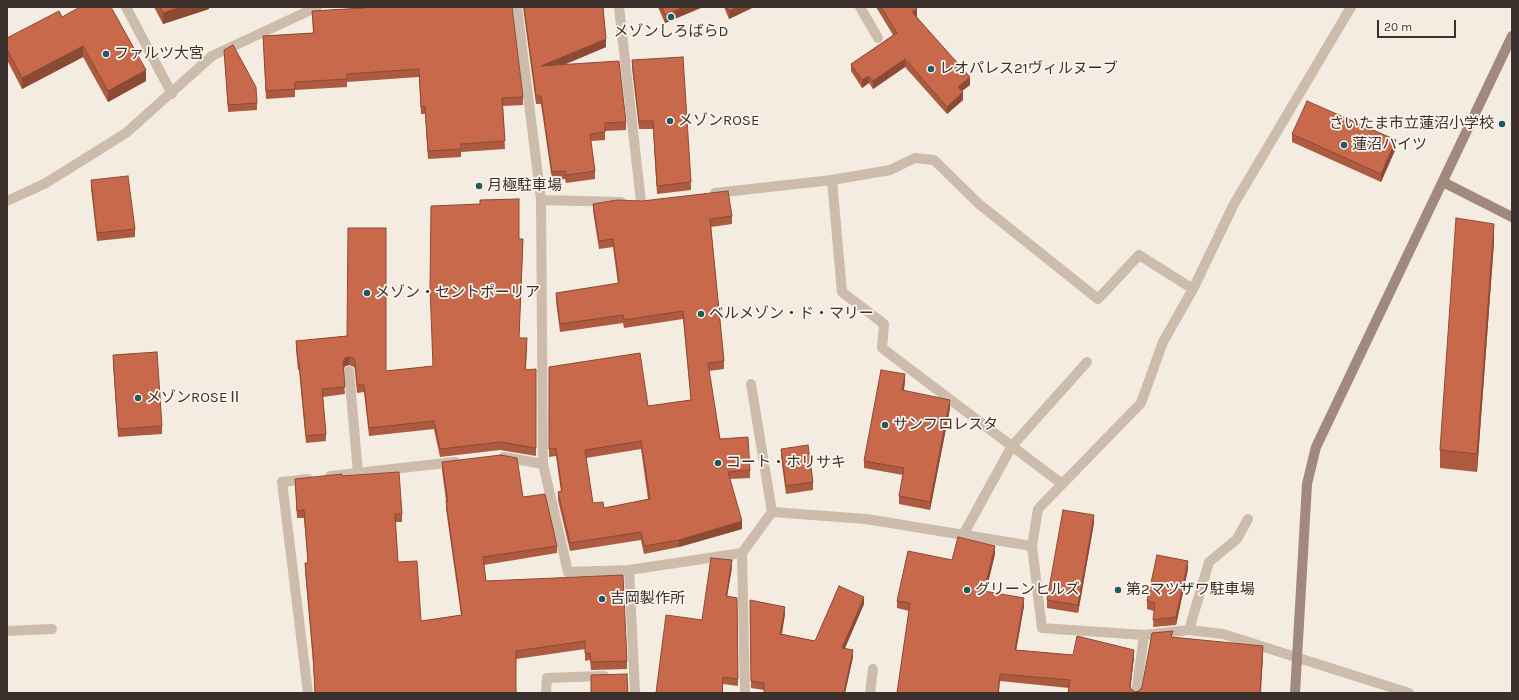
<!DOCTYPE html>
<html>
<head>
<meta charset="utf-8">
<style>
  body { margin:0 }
  #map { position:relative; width:1519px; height:700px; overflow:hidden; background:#f4ebe1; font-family:Karla,sans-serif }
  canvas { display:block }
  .frame { position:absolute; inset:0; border:8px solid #3b302b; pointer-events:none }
  .scale { position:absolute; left:1377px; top:20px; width:79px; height:18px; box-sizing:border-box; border:2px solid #3b302b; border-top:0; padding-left:5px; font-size:12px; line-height:14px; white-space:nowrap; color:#3b302b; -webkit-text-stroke:3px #fbf5ee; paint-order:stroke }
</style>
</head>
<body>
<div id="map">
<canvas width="1519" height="700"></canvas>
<div class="frame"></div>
<div class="scale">20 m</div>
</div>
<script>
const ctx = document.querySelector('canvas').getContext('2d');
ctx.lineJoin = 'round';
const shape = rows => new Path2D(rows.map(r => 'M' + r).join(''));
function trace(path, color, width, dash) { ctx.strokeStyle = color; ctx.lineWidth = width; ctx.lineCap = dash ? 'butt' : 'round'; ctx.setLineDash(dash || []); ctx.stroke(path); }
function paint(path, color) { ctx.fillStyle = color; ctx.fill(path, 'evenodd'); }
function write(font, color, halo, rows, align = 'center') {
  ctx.font = font + ' Karla,"Noto Sans JP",sans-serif'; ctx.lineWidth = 3.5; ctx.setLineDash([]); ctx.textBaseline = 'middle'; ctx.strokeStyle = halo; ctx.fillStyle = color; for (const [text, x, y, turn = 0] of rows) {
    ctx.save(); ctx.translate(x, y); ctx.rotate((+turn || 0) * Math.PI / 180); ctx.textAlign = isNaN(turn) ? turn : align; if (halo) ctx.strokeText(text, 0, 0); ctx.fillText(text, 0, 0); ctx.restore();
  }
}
trace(shape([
  [126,7,172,94],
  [832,180,842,292,884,324,882,348,1062,484],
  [349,371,358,473],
  [751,384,772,512],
  [282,482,308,693],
  [963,535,1012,446,1087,362],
  [1189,630,1209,562,1237,539,1248,519],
  [7,631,52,629],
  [870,693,873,669]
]), '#cdbbac', 10);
trace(shape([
  [517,7,541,200,543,464],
  [619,7,641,202],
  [860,7,878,38],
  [1351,7,1234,204,1193,289,1163,342,1141,403,1038,509,1032,546,1042,628,1144,635,1189,630,1223,634,1409,693],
  [715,193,832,180,890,170,915,158,934,160,979,204,1098,299,1139,255,1193,289],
  [541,200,621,202],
  [7,201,46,183,126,133,212,56,317,7],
  [504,457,543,464,568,572,629,570,635,693],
  [330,476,455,462],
  [282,482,308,479],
  [742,553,745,693],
  [629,570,742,553,772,512,866,519,1032,546],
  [546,693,547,678,604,676],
  [1136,693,1144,635]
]), '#cdbbac', 10);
trace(shape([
  [1443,182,1512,217],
  [1295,693,1307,484,1316,447,1512,36]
]), '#a18a7d', 10);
paint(shape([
  [154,7,209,7,209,9,163,24],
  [364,7,396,7,523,97,523,105,503,106,505,149,461,152,461,157,428,159,425,114,421,114,419,77,347,82,347,87,295,90,295,97,266,99,263,36,313,33,312,11,364,8],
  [523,7,603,7,606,47,564,65,626,122,626,130,605,131,605,140,591,141,595,171,595,179,566,183,565,179,552,180,541,104,536,104],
  [658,7,703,7,665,23],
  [724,7,754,7,729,19],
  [876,7,916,7,917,17,970,85,962,91,963,100,947,114,905,67,873,89,869,83,862,88,851,71,851,64,893,35],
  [62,17,146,81,108,102,83,57,22,89,7,60,7,38],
  [224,50,257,103,257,110,228,112],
  [632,60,691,182,691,190,657,194,653,129,639,129,632,68],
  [1292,134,1396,148,1381,182,1292,142],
  [91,180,135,229,135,237,97,241,91,188],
  [593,204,732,216,732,224,711,227,724,361,724,369,709,371,720,439,750,470,750,478,730,479,742,529,679,547,644,554,641,540,570,551,558,500,558,492,561,492,556,456,549,457,549,367,648,406,691,400,683,319,624,328,623,323,560,332,556,301,556,293,618,284,613,247,599,249,593,211],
  [641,449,648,499,604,508,593,503,586,458],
  [519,239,523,246,519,338,527,346,526,370,536,369,536,456,500,450,440,457,434,429,369,436,364,392,357,393,355,370,354,367,349,365,345,366,343,370,345,394,323,397,326,434,326,441,306,443,299,370,298,370,296,348,296,341,347,336,386,371,433,366],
  [1494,242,1477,472,1440,468,1440,450],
  [113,355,162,426,162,434,118,437,113,363],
  [905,382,904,390,950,408,930,510,899,504,899,496,903,475,864,468,864,461],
  [781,449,813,482,813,490,786,494,781,457],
  [442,462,523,497,557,546,557,553,484,565,486,581,627,661,627,669,591,670,590,660,585,661,585,649,516,659,516,693,315,693,313,662,305,571,305,563,308,563,304,518,297,518,295,479,342,476,402,514,402,522,395,522,398,562,421,621,461,615,446,509,446,501,442,470],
  [1094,523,1078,613,1047,608,1047,600],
  [995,554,986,591,1024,606,1016,650,1073,655,1134,657,1130,688,1135,692,1139,691,1142,687,1173,637,1263,654,1261,693,1068,693,1069,688,1000,681,999,693,897,693,909,611,897,608,897,601,952,560],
  [732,567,727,596,737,598,738,686,723,684,723,693,656,693,702,620],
  [1188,569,1176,625,1153,627,1154,611,1147,609,1147,601],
  [750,600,785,614,782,634,815,641,864,604,845,648,853,657,845,693,764,693,764,690,751,688]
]), '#ac5a40');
paint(shape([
  [181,7,209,7,209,9,163,24,163,13],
  [684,7,703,7,665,23,665,15],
  [738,7,754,7,729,19,729,11],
  [917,9,917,17,912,20,912,12],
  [606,39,606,47,541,74,541,66],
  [83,46,83,57,22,89,22,78],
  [905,59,905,67,873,89,873,81],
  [146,70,146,81,108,102,108,91],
  [869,76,869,83,862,88,862,80],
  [970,77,970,85,958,94,958,87],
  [963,92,963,100,947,114,947,107],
  [1396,140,1396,148,1381,182,1381,174],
  [1494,224,1494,242,1477,472,1477,454],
  [349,357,349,365,345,366,343,371,343,363,345,358],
  [905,374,905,382,902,398,902,390],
  [950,400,950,408,930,510,930,502],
  [1094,515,1094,523,1078,613,1078,605],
  [742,521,742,529,679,547,679,540],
  [995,546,995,554,984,599,984,591],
  [732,560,732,567,726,603,726,596],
  [1188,561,1188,569,1176,625,1176,617],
  [864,597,864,604,842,655,842,648],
  [1024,598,1024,606,1015,657,1015,650],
  [785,607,785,614,780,641,780,634],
  [1263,646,1263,654,1260,693],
  [853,650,853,657,845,693,844,693,845,688],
  [1134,650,1134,657,1130,692,1130,685]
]), '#8c4a34');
const building = shape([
  [80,7,111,7,146,70,108,91,83,46,22,78,7,49,7,38,59,11,62,17,80,7],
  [160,7,181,7,163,13,160,7],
  [364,7,512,7,523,97,502,98,505,141,461,144,461,149,428,151,425,106,421,107,419,69,347,74,347,79,295,82,295,89,266,91,263,36,314,33,312,11,364,8,364,7],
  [524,7,603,7,606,39,541,66,619,61,626,122,605,123,605,132,590,134,595,171,566,175,565,171,552,172,541,96,536,96,524,7],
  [662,7,684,7,665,15,662,7],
  [727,7,738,7,729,11,727,7],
  [881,7,916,7,917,9,912,12,970,77,958,87,963,92,947,107,905,59,873,81,869,76,862,80,851,64,897,33,881,7],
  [233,45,256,87,257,103,228,105,224,50,233,45],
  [683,57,691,182,657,186,653,121,639,121,632,60,683,57],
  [1307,101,1396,140,1381,174,1292,134,1307,101],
  [128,176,135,229,97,233,91,180,128,176],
  [728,191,732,216,710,219,724,361,708,363,720,439,748,437,750,470,728,472,742,521,679,540,644,546,641,532,570,543,558,492,562,491,556,448,549,449,549,367,640,353,648,406,691,400,683,311,624,320,623,315,560,324,556,293,619,283,613,239,599,241,593,204,617,200,642,201,728,191],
  [641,441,650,499,604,508,603,502,593,503,585,450,641,441],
  [519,199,519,239,523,239,519,338,527,338,525,370,536,369,536,448,500,442,440,449,434,421,369,428,364,385,357,385,355,362,354,359,349,357,345,358,343,363,345,387,322,389,326,434,306,436,299,362,298,362,296,341,347,336,348,228,386,228,386,371,433,366,430,287,431,206,480,204,480,200,519,199],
  [1456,218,1494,224,1477,454,1440,450,1456,218],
  [157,352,162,426,118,429,113,355,157,352],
  [881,370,905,374,902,390,950,400,930,502,899,496,904,468,864,461,881,370],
  [808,445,813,482,786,486,781,449,808,445],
  [501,455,517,458,523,497,545,494,557,546,483,557,486,581,623,575,627,661,591,662,590,653,585,653,585,641,516,651,516,693,315,693,313,654,305,563,308,563,304,510,297,511,295,479,342,474,342,476,399,472,402,514,395,514,398,562,417,561,421,621,462,615,446,501,448,501,442,462,501,455],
  [1063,510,1094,515,1078,605,1047,600,1063,510],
  [958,537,995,546,984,591,1024,598,1015,650,1073,655,1077,636,1134,650,1130,685,1130,688,1135,692,1139,691,1142,687,1152,633,1173,631,1171,637,1263,646,1260,693,1068,693,1070,680,1000,674,998,693,897,693,910,603,897,601,908,551,952,560,958,537],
  [1157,555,1188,561,1176,617,1153,620,1155,603,1147,601,1157,555],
  [711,558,732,560,726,596,737,598,738,679,723,677,722,693,656,693,666,615,702,620,711,558],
  [839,586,864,597,842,648,853,650,845,688,844,693,764,693,764,683,751,681,750,600,785,607,780,634,815,641,839,586],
  [627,674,628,693,591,693,591,675,627,674]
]);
paint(building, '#c8694b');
trace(building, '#8c4a34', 1);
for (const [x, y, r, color] of [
  [671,17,4,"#1f5a5e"],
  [106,54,4,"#1f5a5e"],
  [931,69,4,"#1f5a5e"],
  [670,121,4,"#1f5a5e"],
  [1502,124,4,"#1f5a5e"],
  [1344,145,4,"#1f5a5e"],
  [479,186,4,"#1f5a5e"],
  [367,293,4,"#1f5a5e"],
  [701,314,4,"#1f5a5e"],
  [138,398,4,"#1f5a5e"],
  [885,425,4,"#1f5a5e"],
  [718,463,4,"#1f5a5e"],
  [967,590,4,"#1f5a5e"],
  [1118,590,4,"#1f5a5e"],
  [602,599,4,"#1f5a5e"]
]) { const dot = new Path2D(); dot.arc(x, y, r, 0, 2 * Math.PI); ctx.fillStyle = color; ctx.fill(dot); trace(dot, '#fbf5ee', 1.5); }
write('15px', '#3b302b', '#fbf5ee', [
  ["メゾンしろばらD",671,32,"center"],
  ["ファルツ大宮",114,54],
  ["レオパレス21ヴィルヌーブ",939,69],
  ["メゾンROSE",678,121],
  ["さいたま市立蓮沼小学校",1494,124,"right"],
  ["蓮沼ハイツ",1352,145],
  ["月極駐車場",487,186],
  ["メゾン・セントポーリア",375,293],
  ["ベルメゾン・ド・マリー",709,314],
  ["メゾンROSEⅡ",146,398],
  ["サンフロレスタ",893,425],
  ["コート・ホリサキ",726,463],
  ["グリーンヒルズ",975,590],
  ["第2マツザワ駐車場",1126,590],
  ["吉岡製作所",610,599]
], 'left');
</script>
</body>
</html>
